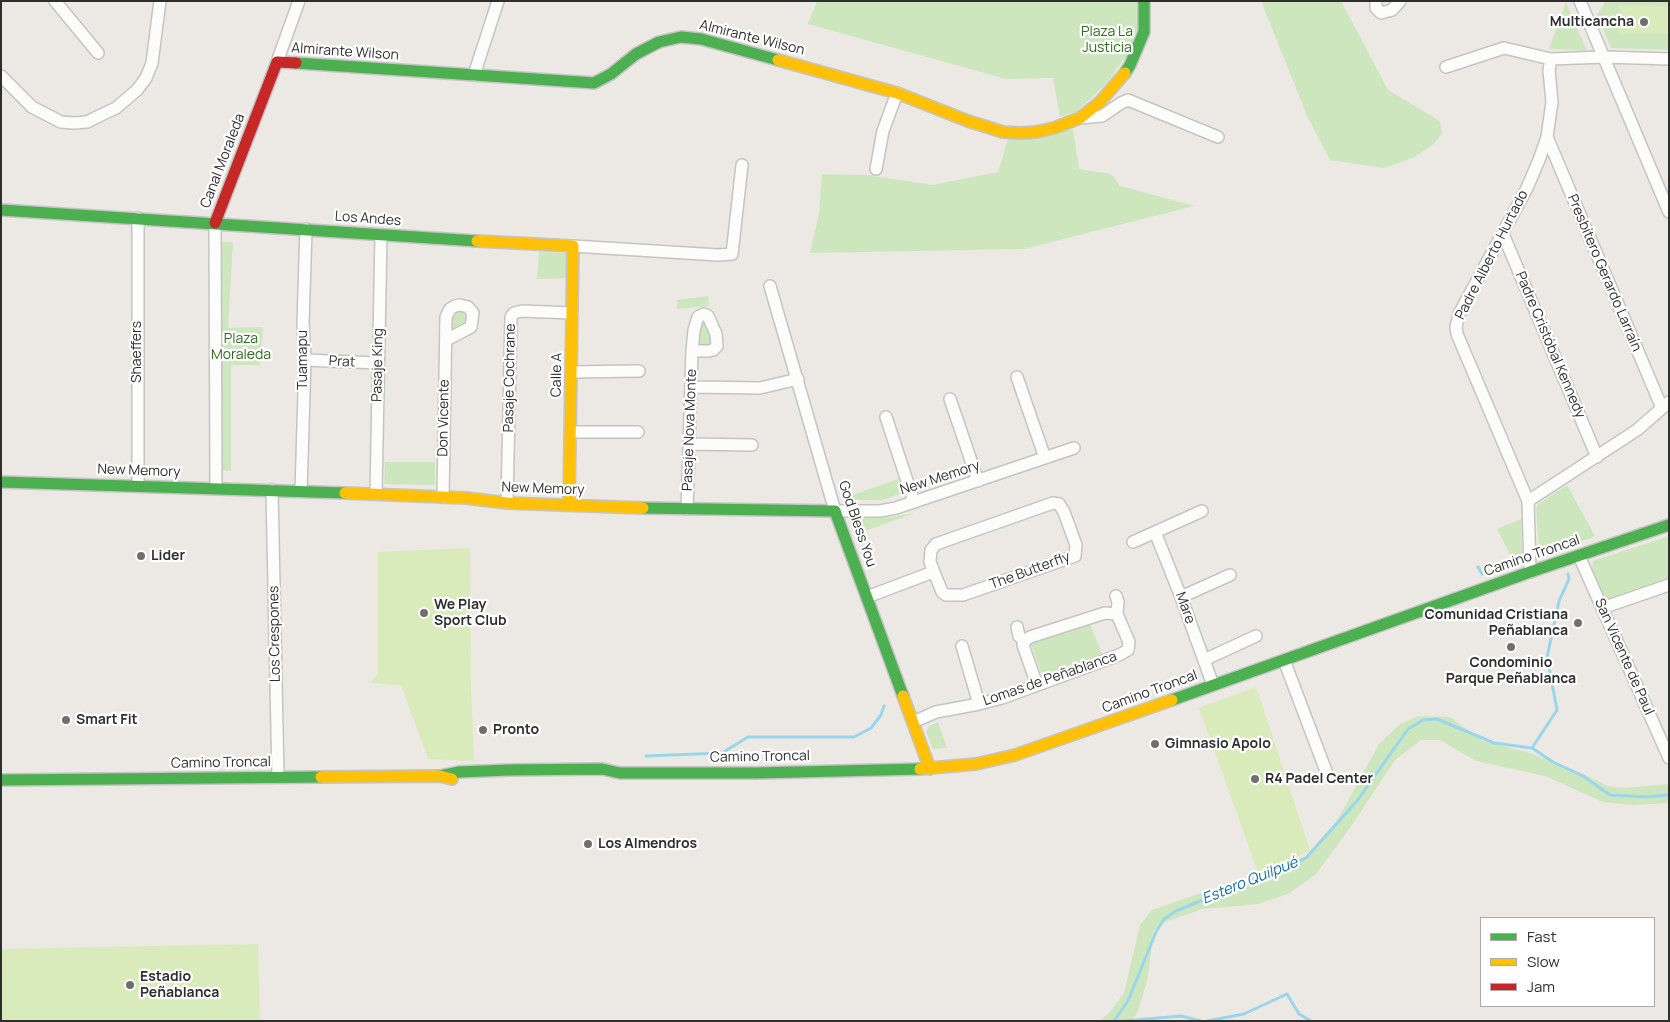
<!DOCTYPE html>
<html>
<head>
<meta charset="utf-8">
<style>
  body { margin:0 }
  #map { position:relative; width:1670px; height:1022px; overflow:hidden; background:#ece8e4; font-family:Manrope,sans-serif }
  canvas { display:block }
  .frame { position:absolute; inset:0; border:2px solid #2e2e2e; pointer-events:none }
  .legend { position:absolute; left:1480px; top:917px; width:175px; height:90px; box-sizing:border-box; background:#fff; border:1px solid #ababab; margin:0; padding:6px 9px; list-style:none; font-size:15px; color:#2e2e2e }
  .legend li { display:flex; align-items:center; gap:10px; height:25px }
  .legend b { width:25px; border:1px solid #ababab }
</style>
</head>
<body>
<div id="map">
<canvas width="1670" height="1022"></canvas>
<div class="frame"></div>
<ul class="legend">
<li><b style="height:6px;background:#4caf50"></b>Fast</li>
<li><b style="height:6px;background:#ffc107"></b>Slow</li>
<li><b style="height:6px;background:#c62828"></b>Jam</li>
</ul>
</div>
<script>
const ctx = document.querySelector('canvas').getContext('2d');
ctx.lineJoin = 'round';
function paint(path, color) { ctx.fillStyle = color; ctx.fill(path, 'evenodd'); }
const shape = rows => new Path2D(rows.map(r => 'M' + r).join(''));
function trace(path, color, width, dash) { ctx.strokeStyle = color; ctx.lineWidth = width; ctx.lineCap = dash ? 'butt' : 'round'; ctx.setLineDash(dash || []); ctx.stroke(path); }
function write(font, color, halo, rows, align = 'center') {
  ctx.font = font + ' Manrope,sans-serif'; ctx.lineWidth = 4.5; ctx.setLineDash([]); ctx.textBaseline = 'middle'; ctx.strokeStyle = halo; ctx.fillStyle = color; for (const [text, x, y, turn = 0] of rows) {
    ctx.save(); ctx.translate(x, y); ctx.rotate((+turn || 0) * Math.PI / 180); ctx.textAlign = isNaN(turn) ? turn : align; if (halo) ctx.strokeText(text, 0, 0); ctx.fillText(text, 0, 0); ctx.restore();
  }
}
paint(shape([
  [817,1,1137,1,1138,27,1129,52,1106,84,1076,112,1060,117,1053,78,1006,79,808,24],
  [1261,1,1341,1,1388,90,1440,121,1442,133,1434,144,1415,157,1384,168,1330,160,1308,118],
  [1606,1,1669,1,1669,7,1620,6,1619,33,1668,34,1669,10,1669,50,1611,48,1597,15],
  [1566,2,1587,51,1549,49],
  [1073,129,1079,169,1111,174,1120,186,1194,206,1024,249,810,253,819,214,822,174,868,175,932,185,998,172,1008,139],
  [220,242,233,242,228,328,263,327,260,365,231,365,231,471,221,470],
  [539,252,566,253,566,278,537,279],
  [708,296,709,306,677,309,677,300],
  [457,311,464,312,466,321,460,327,451,328,451,316],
  [704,319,709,322,712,344,698,344,700,320],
  [385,462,435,462,435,485,384,484],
  [898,479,903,493,882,500,851,500,844,498],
  [1567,485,1595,536,1546,555,1539,549,1536,509,1538,504],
  [915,513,854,535,849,522,858,518,883,518],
  [1521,519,1522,556,1520,561,1514,563,1497,529],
  [1669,536,1669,581,1610,602,1605,599,1592,569,1593,561],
  [1090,624,1102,654,1042,675,1031,644],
  [1419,716,1450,717,1483,741,1530,753,1581,773,1608,786,1625,788,1669,784,1669,803,1632,805,1603,802,1545,776,1476,761,1440,740,1421,740,1395,760,1350,828,1316,874,1290,893,1259,904,1202,909,1160,924,1154,931,1147,982,1137,1013,1132,1021,1099,1021,1109,1013,1124,993,1140,925,1152,910,1198,894,1250,884,1280,873,1305,857,1338,819,1379,744,1400,724],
  [938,722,947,748,933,749,926,732,929,726]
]), '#cee6be');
paint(shape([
  [1619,6,1669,7,1668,34,1619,34],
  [470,548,471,689,474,761,428,759,401,685,370,683,378,674,378,552],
  [1256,687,1310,850,1283,864,1258,872,1199,708],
  [258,944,260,1021,1,1021,1,949]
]), '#d9eabb');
trace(shape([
  [1478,567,1482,574],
  [1532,748,1557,710,1547,657,1559,601,1569,579,1568,574],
  [646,756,722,753,748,737,854,737,871,728,881,715,884,706],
  [1114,1021,1128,1001,1156,932,1164,919,1176,911,1306,858,1357,801,1408,729,1423,720,1437,719,1494,743,1532,748,1553,762,1583,776,1610,795,1647,797,1669,795],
  [1124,1021,1181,1016,1201,1021],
  [1207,1021,1244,1014,1287,994,1299,1014,1311,1021]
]), '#99d6ec', 3);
const street = shape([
  [55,1,98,53],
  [1376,1,1376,8,1381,13,1392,10,1400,1],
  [1580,1,1669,212],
  [277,62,299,1],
  [1446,67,1504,48,1551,59,1605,57,1669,59],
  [474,75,498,1],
  [1,76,32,107,61,122,74,123,87,122,99,116,116,108,137,90,146,78,152,63,160,1],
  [1080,118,1102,116,1121,103,1128,100,1218,137],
  [1547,137,1662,408],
  [876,169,883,131,897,93],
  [138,218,138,485],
  [215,223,216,488],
  [1503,234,1597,457],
  [573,246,718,255,732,254,742,165],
  [770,286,835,511,880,511,896,508,1074,448],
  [305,360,378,363],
  [572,372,639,371],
  [1017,377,1045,458],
  [692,387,760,388,798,379],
  [950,399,978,481],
  [886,417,914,502],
  [571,432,638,432],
  [690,444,752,445],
  [272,490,278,777],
  [301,491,305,360,303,323,306,229],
  [376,494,381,235],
  [443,497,446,317,450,309,455,306,460,305,468,307,473,313,471,327,446,340],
  [1528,501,1637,430,1669,402],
  [507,503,511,317,514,313,522,311,572,313],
  [1053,503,1059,504,1064,512,1076,545,1075,556,963,595,946,595,942,592,930,562,931,550,936,544,1053,503],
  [687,509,692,351,694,330,698,317,704,314,708,316,716,334,717,346,713,350,709,351,692,351],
  [1155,532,1181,597,1213,685],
  [1133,542,1202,511],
  [1579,556,1669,758],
  [1530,572,1528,501,1457,334,1456,327,1459,314,1527,188,1539,160,1547,137,1552,102,1549,70,1551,59],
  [867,597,933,572],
  [1181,597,1230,575],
  [1602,608,1669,585],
  [1017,627,1019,636,1025,641,1023,645,1037,685],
  [1025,641,1030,637,1105,613,1117,614],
  [962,646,979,704],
  [1204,660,1256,636],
  [1284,660,1326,771],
  [913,722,936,712,979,704,1002,698,1119,655,1128,650,1129,642,1117,614,1118,602,1116,596]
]);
const fast = shape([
  [296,63,594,83,611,74,636,54,659,42,681,37,701,39,778,60],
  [1125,73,1130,65,1144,32,1144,1],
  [1,210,477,241],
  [1,482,345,493],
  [643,508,835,511,903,696],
  [1172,700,1530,572,1669,525],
  [440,776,459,772,509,770,602,769,620,773,756,773,920,769],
  [1,780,321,777]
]);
const slow = shape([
  [778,60,897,93,968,121,1003,132,1020,133,1036,132,1054,128,1080,118,1100,102,1125,73],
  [477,241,573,246,569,505],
  [345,493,466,498,507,503,643,508],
  [903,696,930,769],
  [920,769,976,764,1015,755,1172,700],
  [321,777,440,776,452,779]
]);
const jam = shape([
  [215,223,277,62,296,63]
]);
trace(street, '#c5c4c5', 14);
trace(fast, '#c5c4c5', 14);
trace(slow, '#c5c4c5', 14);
trace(jam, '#c5c4c5', 14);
trace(street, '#fcfcfb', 11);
trace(fast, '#4caf50', 11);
trace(slow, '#ffc107', 11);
trace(jam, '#c62828', 11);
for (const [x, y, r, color] of [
  [1644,22,5,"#706f6e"],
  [141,556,5,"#706f6e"],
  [424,613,5,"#706f6e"],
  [1578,623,5,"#706f6e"],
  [1511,647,5,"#706f6e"],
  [66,720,5,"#706f6e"],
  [483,730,5,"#706f6e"],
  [1155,744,5,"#706f6e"],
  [1255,779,5,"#706f6e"],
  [588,844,5,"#706f6e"],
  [130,985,5,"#706f6e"]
]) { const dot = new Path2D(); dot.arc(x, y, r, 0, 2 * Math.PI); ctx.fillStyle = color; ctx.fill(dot); trace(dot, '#fff', 2); }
write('bold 14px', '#2e2e2e', '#fff', [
  ["Multicancha",1634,22,"right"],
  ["Lider",151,556],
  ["We Play",434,605],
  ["Sport Club",434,621],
  ["Comunidad Cristiana",1568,615,"right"],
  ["Peñablanca",1568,631,"right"],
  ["Condominio",1511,663,"center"],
  ["Parque Peñablanca",1511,679,"center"],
  ["Smart Fit",76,720],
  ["Pronto",493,730],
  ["Gimnasio Apolo",1165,744],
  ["R4 Padel Center",1265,779],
  ["Los Almendros",598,844],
  ["Estadio",140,977],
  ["Peñablanca",140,993]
], 'left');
write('14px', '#2c6e1b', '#fff', [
  ["Plaza La",1107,32],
  ["Justicia",1107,48],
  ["Plaza",241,339],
  ["Moraleda",241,355]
]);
write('14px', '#2e2e2e', '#fff', [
  ["Almirante Wilson",752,38,14],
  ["Almirante Wilson",345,52,4],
  ["Canal Moraleda",223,161,-69],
  ["Los Andes",368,219,4],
  ["Padre Alberto Hurtado",1492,255,-63],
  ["Presbítero Gerardo Larraín",1604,273,67],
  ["Padre Cristóbal Kennedy",1550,345,67],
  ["Shaeffers",137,352,-90],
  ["Tuamapu",303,360,-90],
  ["Prat",342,362,3],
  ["Pasaje King",378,365,-89],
  ["Calle A",557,375,-89],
  ["Pasaje Cochrane",510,378,-89],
  ["Don Vicente",444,418,-89],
  ["Pasaje Nova Monte",690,430,-88],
  ["New Memory",139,471,2],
  ["New Memory",940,478,-18],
  ["New Memory",543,489,2],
  ["God Bless You",857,524,71],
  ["Camino Troncal",1532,556,-19],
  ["The Butterfly",1030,571,-20],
  ["Mare",1185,608,70],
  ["Los Crespones",275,634,-91],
  ["San Vicente de Paul",1624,657,66],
  ["Lomas de Peñablanca",1050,679,-19],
  ["Camino Troncal",1150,692,-20],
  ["Camino Troncal",760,757,-1],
  ["Camino Troncal",221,763,-1]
]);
write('italic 15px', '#0d6fa3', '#fff', [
  ["Estero Quilpué",1250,881,-22]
]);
</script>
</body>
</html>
